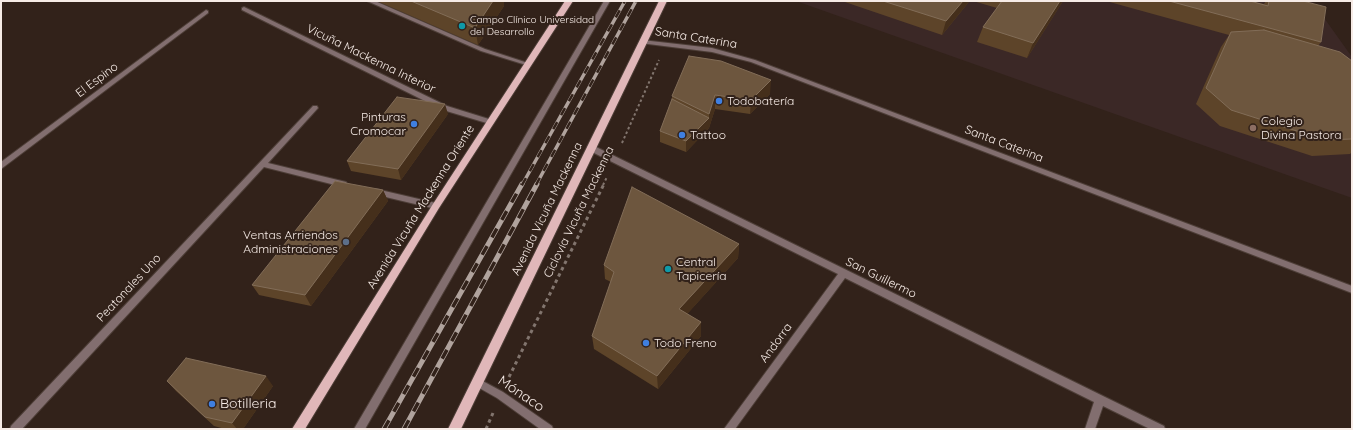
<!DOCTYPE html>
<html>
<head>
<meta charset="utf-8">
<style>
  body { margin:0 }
  #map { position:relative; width:1353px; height:430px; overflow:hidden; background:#32221a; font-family:Quicksand,sans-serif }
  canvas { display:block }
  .frame { position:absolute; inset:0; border:2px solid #f6ebe6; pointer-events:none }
</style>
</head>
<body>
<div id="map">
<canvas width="1353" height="430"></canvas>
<div class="frame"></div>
</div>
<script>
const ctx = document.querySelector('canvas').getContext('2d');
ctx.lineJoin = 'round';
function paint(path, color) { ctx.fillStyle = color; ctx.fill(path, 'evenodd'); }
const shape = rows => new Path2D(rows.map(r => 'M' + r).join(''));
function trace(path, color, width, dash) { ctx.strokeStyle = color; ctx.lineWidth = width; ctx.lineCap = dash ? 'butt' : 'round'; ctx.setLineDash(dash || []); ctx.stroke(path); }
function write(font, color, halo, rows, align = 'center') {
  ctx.font = font + ' Quicksand,sans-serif'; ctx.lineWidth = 4; ctx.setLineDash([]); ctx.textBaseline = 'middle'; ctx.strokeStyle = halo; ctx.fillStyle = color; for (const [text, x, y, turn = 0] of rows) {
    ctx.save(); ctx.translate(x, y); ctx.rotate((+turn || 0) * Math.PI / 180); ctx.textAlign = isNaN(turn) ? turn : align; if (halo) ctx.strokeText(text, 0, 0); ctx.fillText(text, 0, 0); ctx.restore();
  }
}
paint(shape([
  [796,1,1312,1,1352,57,1352,198]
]), '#3b2826');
const service = shape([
  [367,1,375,1,485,49,531,64,530,65,526,65,481,51,367,1],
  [604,1,610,1,365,429,354,429,604,1]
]);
const minor = shape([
  [244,7,447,106,492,120,494,122,490,124,443,110,242,10,242,8,244,7],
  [206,10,208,11,208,13,1,169,1,162,206,10],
  [642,40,712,48,755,60,1352,286,1352,293,751,62,712,52,640,43,640,41,642,40],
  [313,106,317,106,318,108,268,163,346,182,347,184,346,186,343,187,264,167,22,429,10,429,11,426,313,106],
  [588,146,594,146,1164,426,1165,429,1150,429,1103,406,1095,429,1085,429,1094,402,845,278,735,429,724,429,838,274,588,150,587,148,588,146],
  [376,189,436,203,440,206,436,209,373,194,372,192,376,189],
  [477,378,503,392,552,426,553,429,540,429,497,398,474,385,472,382,474,379,477,378]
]);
const primary = shape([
  [565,1,573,1,439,208,305,429,292,429,433,204,565,1],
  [659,1,667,1,461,429,448,429,659,1]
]);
trace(service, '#4d3e37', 2);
trace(minor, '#4d3e37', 2);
trace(primary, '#4d3e37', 2);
trace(shape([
  [622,143,659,60],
  [603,185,607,177]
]), '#82756e', 2, [2.5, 2.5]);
trace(shape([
  [509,377,604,184],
  [486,429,493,413]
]), '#82756e', 3, [3.5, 3.5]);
paint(service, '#826e6f');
paint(minor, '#826e6f');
paint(primary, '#e0b7b9');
const railFar1 = shape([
  [522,185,625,1],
  [536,185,636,1]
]);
const rail = shape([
  [384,429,522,184],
  [404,429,537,184]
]);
trace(railFar1, '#b0a39d', 3.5);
trace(rail, '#b0a39d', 5);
trace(railFar1, '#32221a', 2.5, [8]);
trace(rail, '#32221a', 3.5, [10]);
paint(shape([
  [377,1,506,1,504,2,504,6,478,45],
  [842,1,969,1,968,3,942,35],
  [973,1,1063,1,1027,58,977,42,983,27,997,8],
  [1106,1,1250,1,1264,4,1266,1,1303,1,1321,42,1318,46,1352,61,1352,152,1350,154,1312,156,1220,126,1196,104,1221,47,1229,35],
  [770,94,750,114,715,109,709,128,686,152,660,142,660,131,672,99,672,96],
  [448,114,401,180,351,171,347,161],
  [383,190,388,201,311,306,259,295,252,285],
  [739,244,738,258,687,314,701,322,701,336,658,389,594,349,592,336,611,282,605,279,604,265],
  [167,381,273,386,243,429,225,429,214,426,176,391]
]), '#5d4429');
paint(shape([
  [493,1,506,1,504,2,504,6,478,45,475,28],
  [963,1,969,1,968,3,942,35,946,21],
  [1060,1,1063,1,1027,58,1033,43],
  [771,80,770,94,750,114,751,100],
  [715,95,715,109,709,128,709,114],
  [445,104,448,114,401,180,398,169],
  [709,118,709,128,686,152,686,141],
  [383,190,388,201,311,306,305,295],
  [739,244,738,258,679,323,679,309],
  [701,322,701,336,658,389,657,376],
  [266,376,273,386,243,429,237,429,232,423]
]), '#452f1b');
const building = shape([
  [411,1,493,1,475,28,411,1],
  [883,1,963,1,946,21,883,1],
  [1002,1,1060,1,1033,43,983,27,1002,1],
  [1169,1,1250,1,1268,6,1269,1,1303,1,1326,7,1321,42,1169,1],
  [1264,30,1340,52,1352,61,1352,139,1325,140,1231,110,1206,88,1231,32,1264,30],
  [689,56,721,61,771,80,751,100,715,95,709,114,672,96,689,56],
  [397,97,445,104,398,169,347,161,397,97],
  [672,99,709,118,686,141,660,131,672,99],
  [335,181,383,190,305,295,252,285,335,181],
  [632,187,739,244,679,309,701,322,657,376,592,336,614,272,604,265,632,187],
  [186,358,266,376,232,423,205,417,167,381,186,358]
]);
paint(building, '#6d563e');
trace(building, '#826d58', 1);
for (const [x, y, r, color] of [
  [462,26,4,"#0f9aa8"],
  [719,101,4,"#3f7fe0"],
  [414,124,4,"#3f7fe0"],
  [1253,128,4,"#8d6e63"],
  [682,135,4,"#3f7fe0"],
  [346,242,4,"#5c6f8a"],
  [668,269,4,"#0f9aa8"],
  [646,343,4,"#3f7fe0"],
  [212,404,4,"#3f7fe0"]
]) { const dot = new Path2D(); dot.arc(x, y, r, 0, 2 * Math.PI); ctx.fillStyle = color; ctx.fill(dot); trace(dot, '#32221a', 1.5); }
write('10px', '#f6ebe6', '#32221a', [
  ["Campo Clínico Universidad",470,20],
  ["del Desarrollo",470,32]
], 'left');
write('12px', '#f6ebe6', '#32221a', [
  ["Santa Caterina",696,38,9],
  ["Vicuña Mackenna Interior",371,59,26],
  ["El Espino",97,80,-37],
  ["Santa Caterina",1004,144,21],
  ["Avenida Vicuña Mackenna Oriente",421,207,-58],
  ["Avenida Vicuña Mackenna",547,209,-64],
  ["Ciclovía Vicuña Mackenna",579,212,-64],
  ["San Guillermo",881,278,26],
  ["Peatonales Uno",129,288,-47],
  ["Andorra",776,343,-54]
]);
write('12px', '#f6ebe6', '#32221a', [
  ["Todobatería",727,101],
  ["Pinturas",406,117,"right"],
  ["Cromocar",406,131,"right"],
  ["Colegio",1261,121],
  ["Divina Pastora",1261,135],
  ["Tattoo",690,135],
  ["Ventas Arriendos",338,235,"right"],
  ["Administraciones",338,249,"right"],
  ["Central",676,262],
  ["Tapicería",676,276],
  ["Todo Freno",654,343]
], 'left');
write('14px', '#f6ebe6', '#32221a', [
  ["Mónaco",521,394,34]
]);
write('14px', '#f6ebe6', '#32221a', [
  ["Botilleria",220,404]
], 'left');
</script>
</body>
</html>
